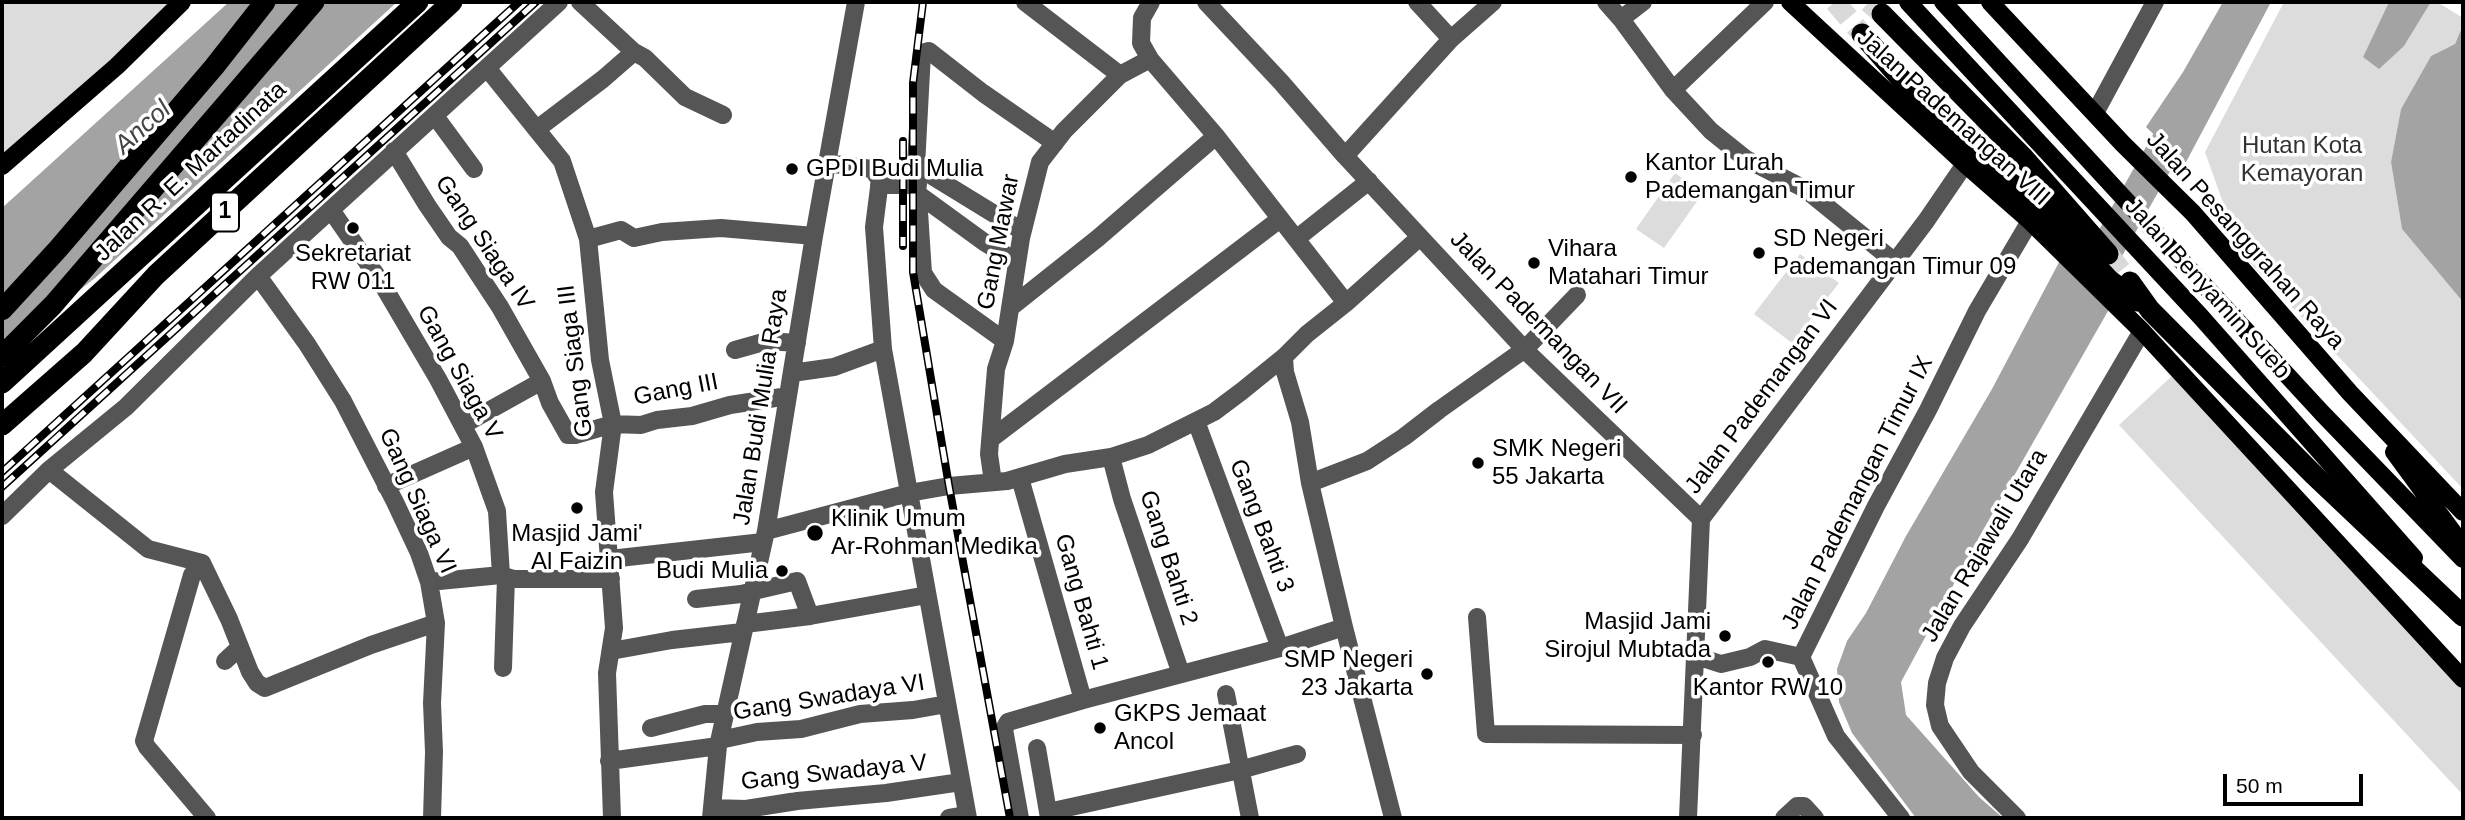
<!DOCTYPE html>
<html>
<head>
<meta charset="utf-8">
<style>
  body { margin:0 }
  #map { position:relative; width:2465px; height:820px; overflow:hidden; background:#fff; font-family:Arial,sans-serif }
  canvas { display:block }
  .frame { position:absolute; inset:0; border:4px solid #000; pointer-events:none }
  .scale { position:absolute; left:2223px; top:774px; width:140px; height:32px; box-sizing:border-box; border:4px solid #000; border-top:0; padding-left:9px; font-size:21px; line-height:24px; white-space:nowrap; color:#000; -webkit-text-stroke:5px #fff; paint-order:stroke }
</style>
</head>
<body>
<div id="map">
<canvas width="2465" height="820"></canvas>
<div class="frame"></div>
<div class="scale">50 m</div>
</div>
<script>
const ctx = document.querySelector('canvas').getContext('2d');
ctx.lineJoin = 'round';
function paint(path, color) { ctx.fillStyle = color; ctx.fill(path, 'evenodd'); }
const shape = rows => new Path2D(rows.map(r => 'M' + r).join(''));
function trace(path, color, width, dash) { ctx.strokeStyle = color; ctx.lineWidth = width; ctx.lineCap = dash ? 'butt' : 'round'; ctx.setLineDash(dash || []); ctx.stroke(path); }
function write(font, color, halo, rows, align = 'center') {
  ctx.font = font + ' Arial,sans-serif'; ctx.lineWidth = 7; ctx.setLineDash([]); ctx.textBaseline = 'middle'; ctx.strokeStyle = halo; ctx.fillStyle = color; for (const [text, x, y, turn = 0] of rows) {
    ctx.save(); ctx.translate(x, y); ctx.rotate((+turn || 0) * Math.PI / 180); ctx.textAlign = isNaN(turn) ? turn : align; if (halo) ctx.strokeText(text, 0, 0); ctx.fillText(text, 0, 0); ctx.restore();
  }
}
paint(shape([
  [2,2,182,2,2,166],
  [2284,2,2389,2,2363,57,2404,46,2431,2,2437,2,2463,18,2463,25,2455,44,2431,56,2401,109,2391,162,2402,229,2463,302,2463,489,2241,253,2205,152],
  [1675,173,1703,193,1664,248,1636,229],
  [1800,254,1839,283,1792,343,1754,314],
  [2173,375,2463,687,2463,795,2119,425]
]), '#dcdcdc');
paint(shape([
  [229,2,397,2,95,278,2,351,2,208],
  [2223,2,2271,2,2185,164,2146,127,2183,72],
  [2389,2,2431,2,2404,46,2379,69,2363,57],
  [2463,25,2463,302,2402,229,2391,162,2401,109,2431,56,2455,44],
  [2066,249,2112,304,1982,532,1901,682,1906,715,1979,797,2003,818,1916,818,1852,733,1839,702,1837,669,1847,641,1866,613,1906,536,1992,389]
]), '#a3a3a3');
trace(shape([
  [2089,281,2188,106]
]), '#a3a3a3', 33);
trace(shape([
  [1835,2,1862,34],
  [1869,2,1882,14],
  [1971,128,1977,137,1994,154],
  [2108,254,2130,282]
]), '#d9d9d9', 21, [21, 10]);
trace(shape([
  [580,2,634,52,645,58,685,97,723,115],
  [1025,2,1120,75],
  [1151,2,1142,18,1141,43,1150,59,1216,136,1346,303],
  [1206,2,1281,82,1345,156,1527,352,1701,519],
  [1417,2,1451,39],
  [1606,2,1621,19,1673,90,1711,131,1746,159,1805,189,1895,262],
  [1621,19,1643,2],
  [487,68,562,161,588,239,600,360,613,424,604,492,614,628,607,673,612,818],
  [1673,90,1765,2],
  [2095,113,2155,2],
  [435,116,474,169],
  [537,129,603,79,634,52],
  [394,151,427,205,449,237,460,246,500,307,542,381,550,403,568,435,575,435,613,424,641,425,657,420,692,416,730,405,788,396],
  [1345,156,1451,39,1493,2],
  [827,163,872,169,880,180,874,227,883,349,968,818],
  [916,166,1022,231],
  [879,185,918,185],
  [918,194,984,242,1017,262],
  [331,210,381,282,438,379,474,447,497,511,501,575],
  [588,239,621,230,634,238,662,232,721,228,814,236],
  [1296,239,1369,181],
  [258,276,307,344,343,401,395,502,419,553,429,582,436,623,432,703,434,752,432,818],
  [1010,308,1098,238,1216,136],
  [1005,341,934,290,923,273,916,166,922,53,929,51,983,93,1055,143],
  [735,350,767,341,797,343],
  [1284,357,1285,372,1300,422,1310,483,1344,627,1393,818],
  [792,373,834,367,883,349],
  [1196,421,1280,648],
  [463,425,542,381],
  [992,438,1280,219],
  [1111,457,1122,499,1181,674],
  [49,470,148,549,202,563,229,619,250,672,257,683,265,688,371,645,436,623],
  [1020,478,1083,700],
  [993,482,989,454,996,369,1005,341,1021,238,1040,162,1064,131,1120,75,1150,59],
  [1310,483,1367,461,1404,437,1439,410,1525,349,1577,295],
  [386,486,474,447],
  [2,516,49,470,126,407,258,276,559,2],
  [766,531,909,493,949,486,1007,481,1065,464,1111,457,1148,445,1214,412,1242,391,1284,357,1307,334,1346,303,1420,237],
  [610,559,763,542],
  [202,563,192,575,144,741,147,747,207,818],
  [429,582,501,575,514,579,611,579],
  [696,599,741,594,797,581,810,616],
  [1477,617,1486,734,1693,735],
  [745,624,810,616,927,595],
  [611,651,672,640,742,632],
  [1696,656,1721,664,1750,657,1765,649,1801,657],
  [225,661,240,647],
  [503,668,506,577],
  [1226,694,1250,818],
  [651,728,705,714,726,714],
  [720,740,757,732,801,729,860,714,913,710,947,704],
  [1037,748,1049,818],
  [609,761,718,746],
  [712,808,746,809,797,801,886,793,961,782],
  [1048,812,1240,770,1297,754],
  [711,818,718,746,766,531,814,236,856,2],
  [949,818,967,815],
  [1020,818,1004,729,1008,722,1083,700,1280,648,1344,627],
  [1688,818,1701,519,1926,221,1965,164],
  [1784,818,1797,806,1804,806,1815,818],
  [1901,818,1836,736,1801,657,1876,506,1928,410,1977,311,2030,221],
  [2017,818,1971,772,1940,726,1935,705,1937,683,1945,658,1962,626,2020,539,2142,331]
]), '#555', 18);
trace(shape([
  [1790,2,1965,164,2030,221,2142,331,2463,679],
  [1908,2,2201,317,2414,558],
  [1943,2,2322,413,2463,559],
  [1990,2,2123,144,2193,213,2350,393,2463,512],
  [2,166,117,66,182,2],
  [2394,452,2463,546]
]), '#000', 18);
trace(shape([
  [1882,14,2022,156,2108,254],
  [1862,34,1942,126,1990,169,2034,199,2109,280,2137,301],
  [2130,282,2150,310,2313,474,2463,616],
  [2,310,58,249,214,67,265,2],
  [2,356,53,305,314,2],
  [2,383,418,2],
  [2,425,84,353,156,275,452,2]
]), '#000', 21);
const rail = shape([
  [923,2,913,83,913,272,949,486,1010,818],
  [903,141,903,246],
  [2,472,519,2],
  [2,487,536,2]
]);
trace(rail, '#000', 8);
trace(rail, '#fff', 5, [16]);
for (const [x, y, r, color] of [
  [792,169,7,"#000"],
  [1631,177,7,"#000"],
  [353,228,7,"#000"],
  [1759,253,7,"#000"],
  [1534,263,7,"#000"],
  [1478,463,7,"#000"],
  [577,508,7,"#000"],
  [815,533,9,"#000"],
  [782,571,7,"#000"],
  [1725,636,7,"#000"],
  [1768,662,7,"#000"],
  [1427,674,7,"#000"],
  [1100,728,7,"#000"]
]) { const dot = new Path2D(); dot.arc(x, y, r, 0, 2 * Math.PI); ctx.fillStyle = color; ctx.fill(dot); trace(dot, '#fff', 2.5); }
for (const [x, y, w] of [
  [225,212,28]
]) { const box = new Path2D(); box.roundRect(x - w / 2, y - 19.5, w, 39, 5); ctx.fillStyle = '#fff'; ctx.fill(box); trace(box, '#000', 2); }
write('bold 23px', '#000', null, [
  ["1",225,212]
]);
write('24px', '#000', '#fff', [
  ["Jalan Pademangan VIII",1953,118,42],
  ["Jalan R. E. Martadinata",191,172,-43],
  ["Jalan Pesanggrahan Raya",2245,241,48],
  ["Gang Mawar",999,242,-79],
  ["Gang Siaga IV",484,243,56],
  ["Jalan Benyamin Sueb",2207,289,48],
  ["Jalan Pademangan VII",1538,323,46],
  ["Gang Siaga III",576,361,-97],
  ["Gang Siaga V",459,373,61],
  ["Gang III",676,390,-11],
  ["Jalan Pademangan VI",1762,397,-53],
  ["Jalan Budi Mulia Raya",761,407,-81],
  ["Jalan Pademangan Timur IX",1858,493,-63],
  ["Gang Siaga VI",417,501,66],
  ["Gang Bahti 3",1261,526,69],
  ["Jalan Rajawali Utara",1985,546,-59],
  ["Gang Bahti 2",1168,558,72],
  ["Gang Bahti 1",1081,602,74],
  ["Gang Swadaya VI",829,698,-9],
  ["Gang Swadaya V",834,773,-6]
]);
write('24px', '#333', '#fff', [
  ["Hutan Kota",2302,146],
  ["Kemayoran",2302,174]
]);
write('24px', '#000', '#fff', [
  ["Kantor Lurah",1645,163],
  ["Pademangan Timur",1645,191],
  ["GPDI Budi Mulia",806,169],
  ["SD Negeri",1773,239],
  ["Pademangan Timur 09",1773,267],
  ["Vihara",1548,249],
  ["Matahari Timur",1548,277],
  ["Sekretariat",353,254,"center"],
  ["RW 011",353,282,"center"],
  ["SMK Negeri",1492,449],
  ["55 Jakarta",1492,477],
  ["Klinik Umum",831,519],
  ["Ar-Rohman Medika",831,547],
  ["Masjid Jami'",577,534,"center"],
  ["Al Faizin",577,562,"center"],
  ["Budi Mulia",768,571,"right"],
  ["Masjid Jami",1711,622,"right"],
  ["Sirojul Mubtada",1711,650,"right"],
  ["SMP Negeri",1413,660,"right"],
  ["23 Jakarta",1413,688,"right"],
  ["Kantor RW 10",1768,688,"center"],
  ["GKPS Jemaat",1114,714],
  ["Ancol",1114,742]
], 'left');
write('italic 26px', '#444', '#fff', [
  ["Ancol",143,128,-42]
]);
</script>
</body>
</html>
